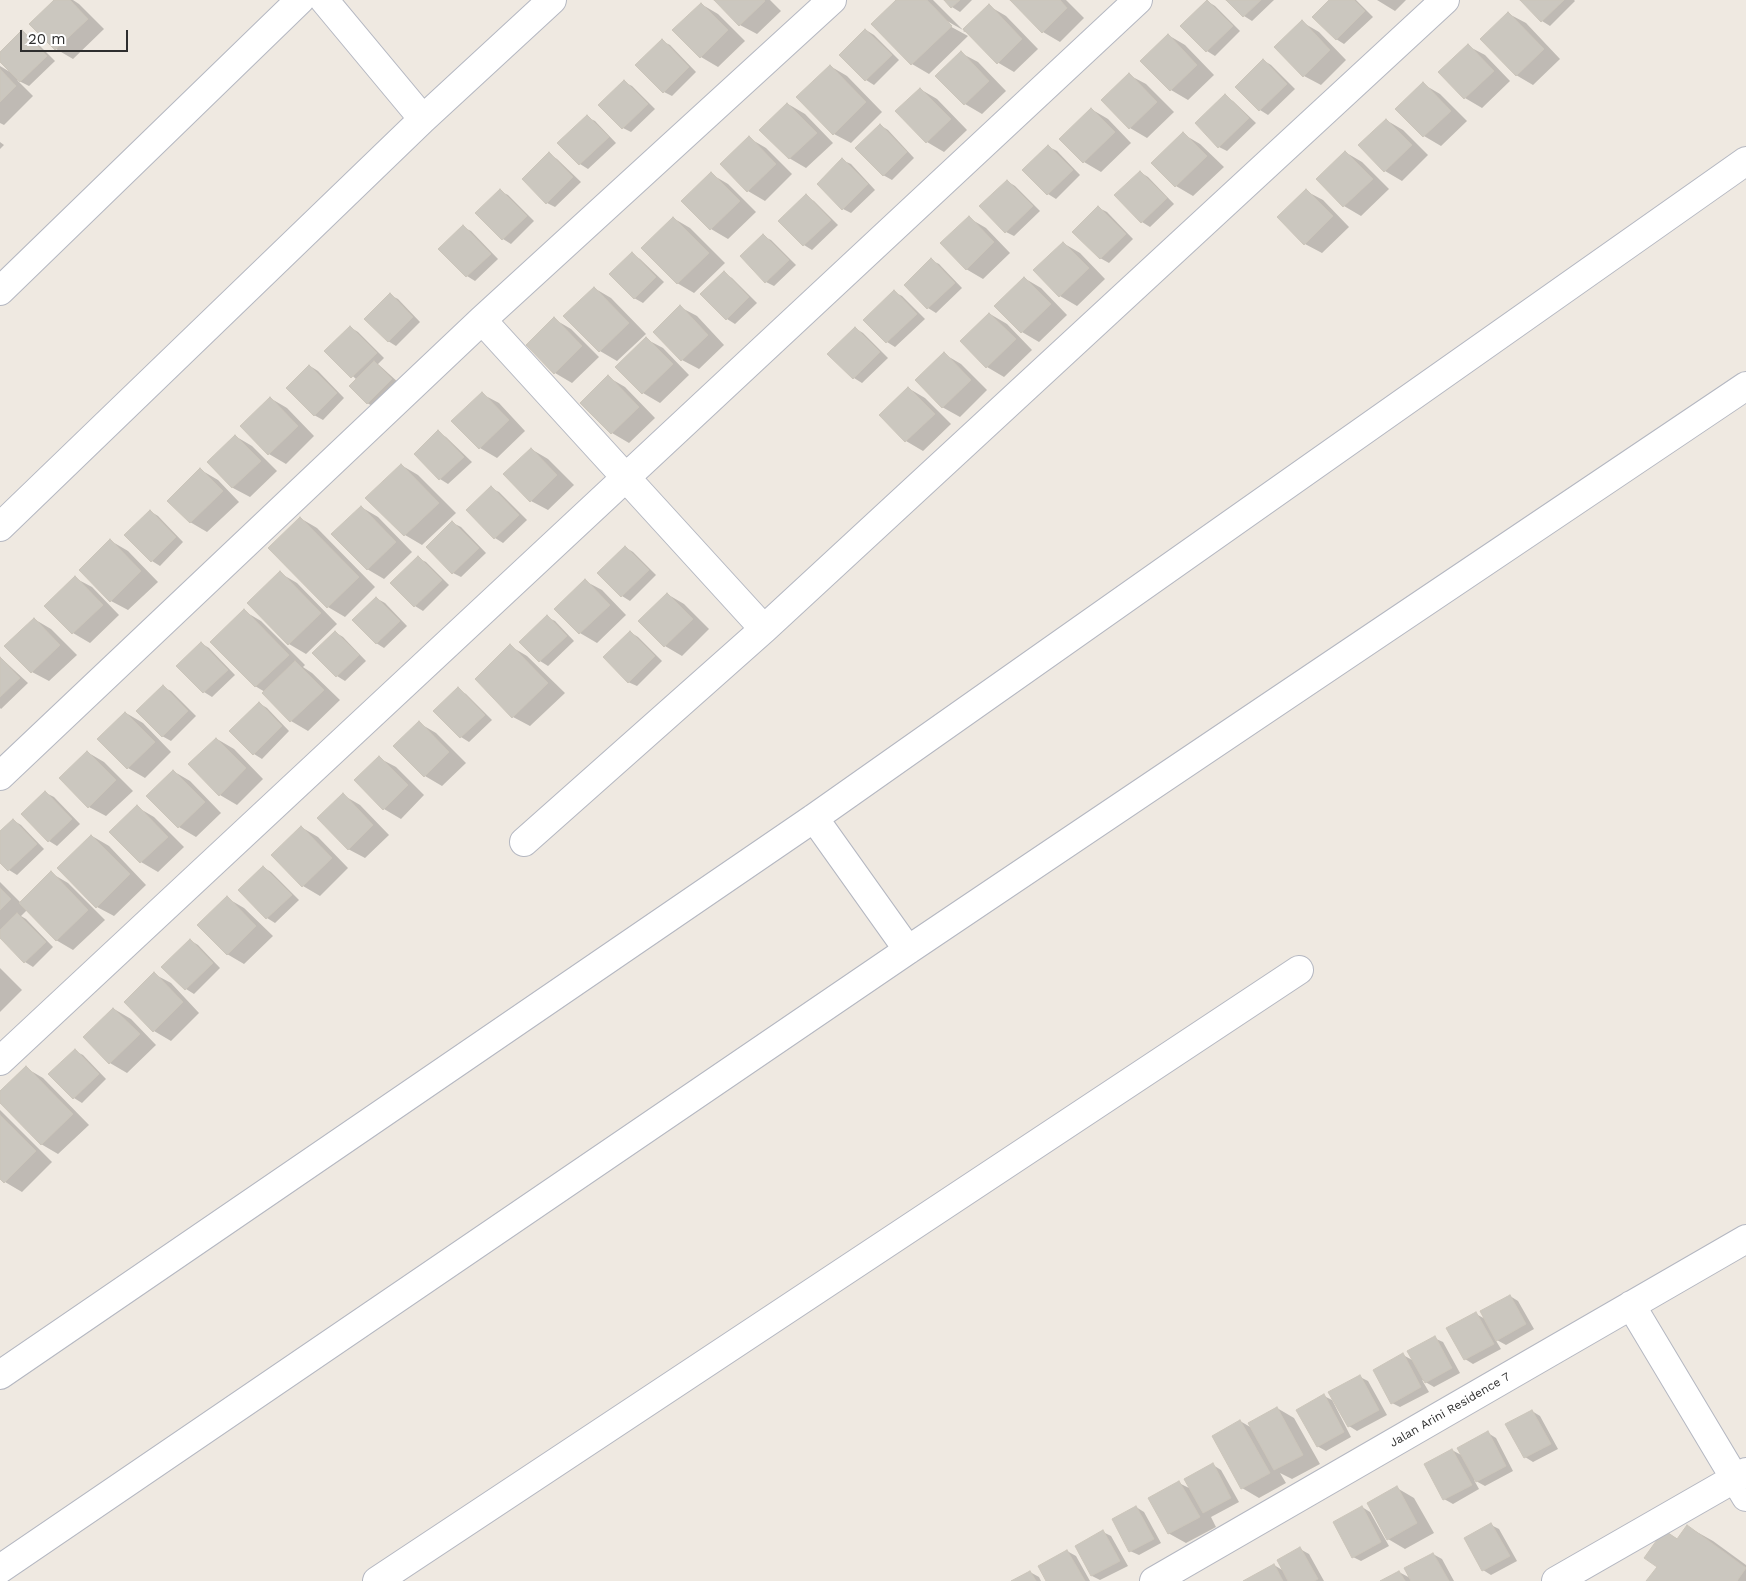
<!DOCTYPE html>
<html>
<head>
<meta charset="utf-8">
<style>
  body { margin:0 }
  #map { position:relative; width:1746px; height:1581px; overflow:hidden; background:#efe9e1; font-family:"Work Sans",sans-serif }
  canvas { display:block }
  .scale { position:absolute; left:20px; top:30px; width:108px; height:22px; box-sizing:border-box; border:2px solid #2e2e2e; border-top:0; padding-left:6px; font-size:15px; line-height:18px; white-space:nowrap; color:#2e2e2e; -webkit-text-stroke:4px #fff; paint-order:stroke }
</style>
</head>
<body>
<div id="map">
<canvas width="1746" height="1581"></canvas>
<div class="scale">20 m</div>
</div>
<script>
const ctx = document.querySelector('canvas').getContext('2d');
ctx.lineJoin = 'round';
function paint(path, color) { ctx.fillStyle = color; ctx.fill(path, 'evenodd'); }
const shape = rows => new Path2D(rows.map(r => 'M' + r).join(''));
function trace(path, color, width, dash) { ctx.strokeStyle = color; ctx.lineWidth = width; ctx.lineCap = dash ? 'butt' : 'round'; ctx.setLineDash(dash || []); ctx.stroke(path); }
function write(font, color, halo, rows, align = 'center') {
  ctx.font = font + ' "Work Sans",sans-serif'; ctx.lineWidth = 5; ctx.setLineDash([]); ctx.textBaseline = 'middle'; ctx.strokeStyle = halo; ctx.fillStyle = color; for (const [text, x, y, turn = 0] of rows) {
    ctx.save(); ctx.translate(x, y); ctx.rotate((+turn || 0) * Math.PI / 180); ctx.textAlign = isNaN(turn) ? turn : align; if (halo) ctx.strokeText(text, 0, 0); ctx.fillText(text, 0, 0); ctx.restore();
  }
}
paint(shape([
  [56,0,73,0,79,4,104,29,73,59,56,49,31,24],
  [716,0,770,0,781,11,757,34,740,25],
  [898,0,933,0,963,30,947,21,946,24,968,36,929,74,912,64,873,24],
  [945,0,972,0,960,12,952,7],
  [1011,0,1066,0,1084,18,1060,42,1043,32],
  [1228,0,1274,0,1252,21,1244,16],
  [1331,0,1356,0,1373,17,1344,44,1336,39],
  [1377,0,1406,0,1395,11],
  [1521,0,1574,0,1575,1,1550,26,1542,21],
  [1207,1,1215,6,1240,31,1215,56,1207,51,1182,26],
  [701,4,718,14,745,41,718,67,701,57,674,30],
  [989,6,1006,16,1038,49,1014,72,997,62,970,34,963,31],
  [1509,14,1526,23,1560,59,1533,85,1516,75],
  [1302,22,1319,32,1346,60,1321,85,1304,76],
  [866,30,874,35,899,60,874,85,866,80],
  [22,32,31,37,55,61,29,86,17,80,33,96,4,125,0,123,0,66,10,72,0,60,0,54],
  [1168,35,1185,45,1214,75,1188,100,1171,90],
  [662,41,670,45,696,72,672,96,664,92],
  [1468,46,1485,55,1510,81,1482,108,1465,98,1440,72],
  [961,53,978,62,1006,91,982,114,965,104],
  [1263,60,1271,65,1295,89,1268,115,1260,110,1237,87],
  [830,66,847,76,882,112,851,143,834,134],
  [1129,75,1146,84,1174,112,1147,138,1130,128,1103,100],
  [624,82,632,86,655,109,631,132,623,128],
  [1423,84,1440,94,1467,121,1441,146,1424,136,1397,109],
  [920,89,937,99,967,130,944,152,927,142],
  [1225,96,1233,101,1256,123,1227,151,1219,147],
  [788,104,805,114,833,143,806,168,789,158],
  [1091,109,1108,119,1131,143,1101,172,1084,162],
  [587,117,595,121,616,143,588,169,580,164,559,143],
  [1386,120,1403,130,1428,155,1402,181,1385,171],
  [880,125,888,130,914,158,892,180,883,175],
  [1183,134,1200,144,1224,167,1193,196,1176,186,1153,163],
  [749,138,766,148,792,174,765,201,748,191,722,164],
  [0,142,4,145,0,149],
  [1049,147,1057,151,1080,175,1056,199,1048,194,1024,170],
  [1345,152,1362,162,1389,189,1361,216,1344,206,1318,179],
  [549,154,557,159,581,182,555,207,547,203],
  [842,160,851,164,875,190,851,213,843,209],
  [1140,172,1148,177,1174,204,1150,227,1142,222,1116,196],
  [711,174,728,184,756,212,728,239,711,229,683,201],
  [1007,181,1015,186,1040,211,1014,236,1006,232],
  [500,191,508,195,534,221,511,244,503,239],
  [1306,191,1323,200,1349,227,1322,253,1305,244],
  [806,196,814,201,838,225,812,250,804,245,780,221],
  [1099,208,1107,212,1133,239,1109,263,1100,258],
  [673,218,690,228,725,263,694,293,677,283],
  [969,218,986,228,1010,253,983,279,966,269],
  [463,227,471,231,498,259,475,281,467,276,440,249],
  [763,236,771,240,796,265,774,286,766,282],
  [1063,243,1080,253,1105,279,1077,306,1060,296],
  [632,254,640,259,664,282,643,303,634,298],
  [931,260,939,264,962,288,936,313,928,308],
  [724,273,732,278,757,303,735,324,727,319],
  [1024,278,1041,288,1067,315,1039,342,1022,332],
  [594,288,611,298,646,334,617,361,600,351,565,316],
  [894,292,902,296,925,319,895,347,887,342,865,320],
  [390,295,398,299,420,322,396,346,388,341],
  [680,307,697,316,724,345,699,369,682,360],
  [990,314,1007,324,1032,350,1004,377,987,367],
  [554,319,571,329,599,357,572,383,555,373],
  [350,327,358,332,384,358,378,364,400,384,376,408,367,403,357,380,326,351],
  [855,328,863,333,888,358,862,383,854,378],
  [646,339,663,348,689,375,660,403,643,393,617,367],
  [944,354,961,364,987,390,960,417,942,407],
  [310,366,318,371,344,398,323,420,314,415],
  [608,377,625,387,655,418,629,443,612,433],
  [908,388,925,398,951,424,923,451,906,441,880,415],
  [482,394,499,403,525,431,497,458,480,448,453,421],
  [270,398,287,408,314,436,286,464,269,454],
  [438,432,446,437,472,462,448,484,440,479,416,454],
  [235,436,252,446,277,471,250,497,233,488,209,462],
  [531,449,548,459,574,485,548,510,531,501],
  [401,465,418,475,456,513,422,545,405,535,367,498],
  [201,470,218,480,239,502,207,532,190,522],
  [491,488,499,492,527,520,503,543,495,538],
  [361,507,378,517,412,552,384,579,367,569],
  [150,511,158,516,183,542,160,566,152,561],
  [300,518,317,528,375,587,345,617,328,607],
  [453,523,461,527,486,553,461,577,453,573],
  [111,541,128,551,158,582,128,610,111,601],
  [625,547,633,552,656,575,630,601,622,596],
  [418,558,426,562,449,585,423,611,415,606,392,583],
  [280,573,297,583,337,624,306,654,289,644],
  [75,578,92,587,119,615,90,643,73,633,46,606],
  [585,581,602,590,626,615,597,643,580,633],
  [667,594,684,604,709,629,682,656,665,646],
  [376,598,385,603,407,626,384,648,376,643],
  [244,611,261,621,305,665,303,667,312,673,340,700,308,731,291,721,264,693,265,692,255,686],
  [547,617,555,621,574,641,548,666,540,661,521,642],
  [34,619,51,629,77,655,49,681,32,672],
  [335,632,343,637,366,661,345,681,337,676,314,653],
  [630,632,638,637,662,661,637,686,628,682],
  [201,643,209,648,235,675,212,697,204,692,178,666],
  [510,646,527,656,565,693,530,726,513,717],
  [0,657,28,683,1,709,0,708],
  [163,687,171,691,196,716,171,741,162,736],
  [458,689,466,694,492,720,469,742,461,737,435,711],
  [259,703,267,708,289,731,262,759,254,754],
  [126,713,143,723,171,752,145,778,128,768],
  [419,723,436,733,466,763,442,786,425,776],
  [217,739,234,749,263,779,237,805,220,795],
  [87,752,104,762,133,791,106,816,89,807],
  [379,758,396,767,424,795,401,819,384,809],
  [173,771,190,781,221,813,196,837,179,827],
  [46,793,54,797,80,824,57,846,49,841,23,814],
  [343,795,360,805,389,835,365,858,348,849],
  [137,807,154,817,184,847,158,872,141,862,111,832],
  [13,820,21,825,44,849,17,875,9,870,0,862,0,833],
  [301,827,318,837,348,868,320,896,303,886,272,856],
  [92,836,109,846,146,885,114,916,97,907],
  [263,867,271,872,299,900,275,923,267,918],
  [51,873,68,883,105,920,73,950,56,940,27,910,21,916,26,919,53,947,33,967,25,962,0,937,0,882,21,903],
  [227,898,244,908,273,936,244,964,227,954],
  [190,940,198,945,220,968,194,994,186,989,163,967],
  [0,968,22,990,0,1012],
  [154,974,171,983,199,1013,171,1041,154,1031],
  [114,1009,131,1019,156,1045,127,1073,110,1063],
  [75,1051,83,1055,106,1079,82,1103,74,1098],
  [26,1068,43,1078,89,1125,58,1154,41,1144,0,1102,0,1093],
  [0,1110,52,1162,22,1192,5,1182,0,1177],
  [1510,1296,1518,1301,1534,1329,1506,1345,1495,1339,1501,1349,1473,1364,1465,1359,1476,1314,1487,1320],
  [1434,1338,1443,1342,1460,1373,1434,1387,1422,1380,1429,1392,1400,1407,1392,1403,1403,1355,1414,1361],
  [1360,1377,1368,1381,1387,1415,1357,1431,1349,1426],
  [1324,1396,1332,1400,1351,1437,1326,1451,1317,1446],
  [1277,1408,1294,1418,1320,1464,1292,1479,1280,1473,1286,1483,1259,1498,1242,1488,1240,1421,1252,1428],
  [1532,1411,1540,1416,1558,1449,1533,1462,1525,1457],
  [1488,1433,1496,1438,1513,1471,1485,1486,1474,1480,1479,1489,1453,1504,1444,1499,1452,1450,1463,1456],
  [1213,1465,1221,1470,1239,1502,1211,1517,1216,1527,1186,1543,1168,1533,1179,1483,1191,1489],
  [1397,1488,1414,1498,1434,1533,1405,1549,1388,1539],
  [1136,1507,1144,1512,1161,1543,1139,1555,1130,1551],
  [1362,1507,1370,1512,1389,1546,1361,1561,1353,1557],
  [1491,1525,1499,1529,1517,1561,1491,1575,1483,1570],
  [1688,1527,1713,1541,1746,1565,1746,1581,1648,1581,1659,1567,1664,1531,1678,1539],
  [1103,1532,1111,1536,1128,1566,1100,1580,1092,1576,1076,1546],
  [1300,1549,1309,1554,1324,1581,1245,1581,1274,1565,1284,1571],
  [1067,1551,1076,1556,1090,1581,1048,1581],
  [1433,1554,1442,1559,1454,1581,1382,1581,1399,1572,1412,1579],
  [1030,1572,1039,1577,1041,1581,1014,1581]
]), '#0003');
const building = shape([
  [54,0,70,0,88,19,55,50,29,24,54,0],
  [714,0,764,0,765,1,739,26,714,0],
  [896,0,927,0,952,26,911,65,871,24,896,0],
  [944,0,960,0,951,8,944,0],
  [1010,0,1060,0,1067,8,1042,33,1010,0],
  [1207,0,1233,26,1206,52,1180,26,1207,0],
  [1226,0,1261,0,1243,17,1226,0],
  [1329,0,1354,0,1365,11,1336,40,1312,17,1329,0],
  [1520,0,1564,0,1541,22,1520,0],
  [701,3,728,30,700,58,672,30,701,3],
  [989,4,1022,39,997,64,963,29,989,4],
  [1508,12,1544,49,1516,76,1480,39,1508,12],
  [1302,20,1330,50,1303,77,1274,47,1302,20],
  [865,29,892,55,865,81,839,55,865,29],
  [22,30,47,56,20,82,0,62,0,52,22,30],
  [1168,34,1197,65,1170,91,1140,61,1168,34],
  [662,39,689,67,663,93,635,65,662,39],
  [1468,44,1494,71,1464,99,1438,72,1468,44],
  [961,51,989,81,964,105,935,76,961,51],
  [1263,59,1287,84,1259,111,1235,87,1263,59],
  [830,65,866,102,833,135,796,97,830,65],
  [0,69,16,86,0,102,0,69],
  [1129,73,1157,102,1129,129,1101,100,1129,73],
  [624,80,648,104,622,129,598,105,624,80],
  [1423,82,1451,111,1423,137,1395,109,1423,82],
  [920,88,951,119,926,143,895,111,920,88],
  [1225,94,1249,118,1218,148,1195,123,1225,94],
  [787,103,817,133,789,159,759,130,787,103],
  [1091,108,1115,132,1083,163,1059,139,1091,108],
  [587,115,609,137,579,165,557,143,587,115],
  [1386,119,1412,145,1384,172,1358,145,1386,119],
  [880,124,907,152,883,176,855,148,880,124],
  [1183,132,1207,156,1175,187,1151,163,1183,132],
  [749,136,776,164,747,192,720,164,749,136],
  [1048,145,1073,170,1047,195,1022,170,1048,145],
  [1345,151,1373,179,1343,207,1316,179,1345,151],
  [549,152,573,177,546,204,522,179,549,152],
  [842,158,868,184,842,210,817,184,842,158],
  [1140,171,1167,198,1141,223,1114,195,1140,171],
  [711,172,740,201,710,230,681,201,711,172],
  [1007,180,1033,206,1005,233,979,206,1007,180],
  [500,189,527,216,502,240,475,213,500,189],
  [1306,189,1333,216,1304,245,1277,217,1306,189],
  [806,194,831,220,803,246,778,221,806,194],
  [1098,206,1126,234,1100,259,1072,232,1098,206],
  [969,216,994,242,966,270,940,243,969,216],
  [673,217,709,253,677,284,641,248,673,217],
  [463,225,491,254,466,277,438,249,463,225],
  [763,234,789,260,765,283,740,256,763,234],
  [1063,242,1089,268,1059,297,1033,270,1063,242],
  [632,252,656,277,634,299,609,274,632,252],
  [931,258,955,283,927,309,904,285,931,258],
  [724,271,749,297,726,320,700,294,724,271],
  [1024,277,1051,304,1021,333,994,306,1024,277],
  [594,287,629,323,599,352,563,316,594,287],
  [894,290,917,314,886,343,863,320,894,290],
  [390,293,413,317,388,342,364,319,390,293],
  [680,305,708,335,681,361,653,332,680,305],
  [989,313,1016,339,986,368,960,341,989,313],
  [554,317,582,346,554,374,526,345,554,317],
  [350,326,377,353,351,378,324,351,350,326],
  [855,327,880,352,853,379,827,354,855,327],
  [646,337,673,364,642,394,615,367,646,337],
  [944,352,971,380,942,408,915,380,944,352],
  [374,361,392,379,367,404,349,386,374,361],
  [309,365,337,393,314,416,286,388,309,365],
  [608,375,639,407,611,434,580,403,608,375],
  [908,387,935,414,905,442,879,415,908,387],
  [482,392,509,420,479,449,451,421,482,392],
  [270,397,298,426,268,455,240,426,270,397],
  [438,430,464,457,439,480,414,454,438,430],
  [235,435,261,461,232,488,207,462,235,435],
  [531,448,557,475,530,502,503,474,531,448],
  [401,464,439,503,404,536,365,498,401,464],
  [200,468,223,491,190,523,167,501,200,468],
  [491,486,519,515,494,539,466,510,491,486],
  [361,506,396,542,367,570,331,534,361,506],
  [150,510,176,537,151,562,124,535,150,510],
  [300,517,359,577,327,608,268,548,300,517],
  [452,521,479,548,452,574,426,547,452,521],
  [110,539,141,571,110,602,79,570,110,539],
  [625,546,649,570,621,597,597,573,625,546],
  [418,556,442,580,414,607,390,583,418,556],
  [280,571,321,613,288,645,247,603,280,571],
  [75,576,103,605,72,634,44,606,75,576],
  [585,579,610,605,579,634,554,609,585,579],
  [667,593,693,619,664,647,638,621,667,593],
  [376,597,400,621,376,644,352,620,376,597],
  [244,609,289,655,255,687,210,642,244,609],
  [547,615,567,636,539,662,519,642,547,615],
  [34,618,60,645,31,673,4,646,34,618],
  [335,631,359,655,336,677,312,653,335,631],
  [630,631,655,656,628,683,603,657,630,631],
  [201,642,228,670,203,693,176,666,201,642],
  [510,644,548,683,512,718,475,679,510,644],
  [0,657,20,678,0,697,0,657],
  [295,661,324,690,290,722,262,693,295,661],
  [163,685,188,711,162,737,136,711,163,685],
  [458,687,485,715,460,738,433,711,458,687],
  [259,702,282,726,253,755,229,731,259,702],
  [125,712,155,742,127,769,97,739,125,712],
  [419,721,449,752,424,777,393,746,419,721],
  [216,738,246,768,219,796,188,764,216,738],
  [87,751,116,780,88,808,59,778,87,751],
  [379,756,408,785,383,810,354,780,379,756],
  [173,770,205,802,178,828,146,796,173,770],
  [45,791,72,819,48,842,21,814,45,791],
  [343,793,373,825,348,850,317,818,343,793],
  [137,805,168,837,140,863,109,832,137,805],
  [13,819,37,844,8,871,0,863,0,831,13,819],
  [301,826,332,858,302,887,271,855,301,826],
  [91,835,130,874,96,908,57,868,91,835],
  [263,866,292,895,266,919,238,890,263,866],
  [51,871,88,910,56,941,19,903,51,871],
  [0,888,11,899,0,910,0,888],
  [227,896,256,926,227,955,197,925,227,896],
  [17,913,46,942,24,963,0,938,0,930,17,913],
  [190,939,213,963,185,990,161,967,190,939],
  [154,972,183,1002,153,1032,124,1002,154,972],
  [113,1008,140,1034,109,1064,83,1037,113,1008],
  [75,1049,99,1074,73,1099,48,1074,75,1049],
  [26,1066,73,1114,41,1145,0,1103,0,1091,26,1066],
  [0,1115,36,1151,4,1183,0,1179,0,1115],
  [1510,1295,1526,1324,1496,1341,1480,1311,1510,1295],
  [1476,1312,1494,1344,1464,1360,1446,1328,1476,1312],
  [1435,1336,1452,1368,1425,1383,1407,1351,1435,1336],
  [1403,1353,1421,1387,1391,1404,1373,1370,1403,1353],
  [1360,1375,1379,1410,1348,1427,1328,1392,1360,1375],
  [1324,1394,1344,1432,1317,1447,1296,1410,1324,1394],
  [1277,1407,1303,1455,1274,1470,1248,1423,1277,1407],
  [1532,1410,1551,1444,1524,1458,1505,1424,1532,1410],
  [1240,1420,1270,1473,1241,1489,1212,1436,1240,1420],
  [1488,1431,1506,1466,1476,1482,1457,1448,1488,1431],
  [1452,1449,1472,1485,1443,1500,1424,1464,1452,1449],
  [1213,1463,1231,1498,1203,1513,1184,1479,1213,1463],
  [1179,1481,1200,1517,1168,1534,1148,1498,1179,1481],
  [1397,1486,1417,1523,1387,1540,1367,1503,1397,1486],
  [1136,1506,1154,1539,1129,1552,1112,1519,1136,1506],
  [1362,1506,1381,1542,1352,1558,1333,1522,1362,1506],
  [1491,1523,1510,1556,1482,1571,1464,1538,1491,1523],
  [1687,1525,1746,1568,1737,1581,1646,1581,1657,1567,1644,1558,1664,1530,1677,1539,1687,1525],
  [1103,1530,1120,1561,1091,1576,1075,1546,1103,1530],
  [1300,1547,1318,1579,1314,1581,1288,1581,1277,1560,1300,1547],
  [1067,1550,1085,1581,1046,1581,1038,1566,1067,1550],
  [1433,1553,1449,1581,1411,1581,1404,1568,1433,1553],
  [1274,1564,1283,1581,1243,1581,1274,1564],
  [1030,1571,1036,1581,1011,1581,1030,1571],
  [1399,1571,1405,1581,1380,1581,1399,1571]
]);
paint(building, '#cbc7bf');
trace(building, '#cbc5ba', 1);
const minor = shape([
  [324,0,423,119],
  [0,291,300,0],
  [482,320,764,629],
  [0,527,423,119,552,0],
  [0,776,482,320,832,0],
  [814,818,908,950],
  [524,842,764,629,1445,0],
  [0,1061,1138,0],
  [1631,1305,1746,1497],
  [0,1375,814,818,1746,161],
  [0,1569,908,950,1746,386],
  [377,1581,1299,970],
  [1154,1581,1746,1239],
  [1556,1581,1746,1472]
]);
trace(minor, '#b4b7c1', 30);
trace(minor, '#fff', 28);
write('12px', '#2e2e2e', '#fff', [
  ["Jalan Arini Residence 7",1450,1410,-30]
]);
</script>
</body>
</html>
